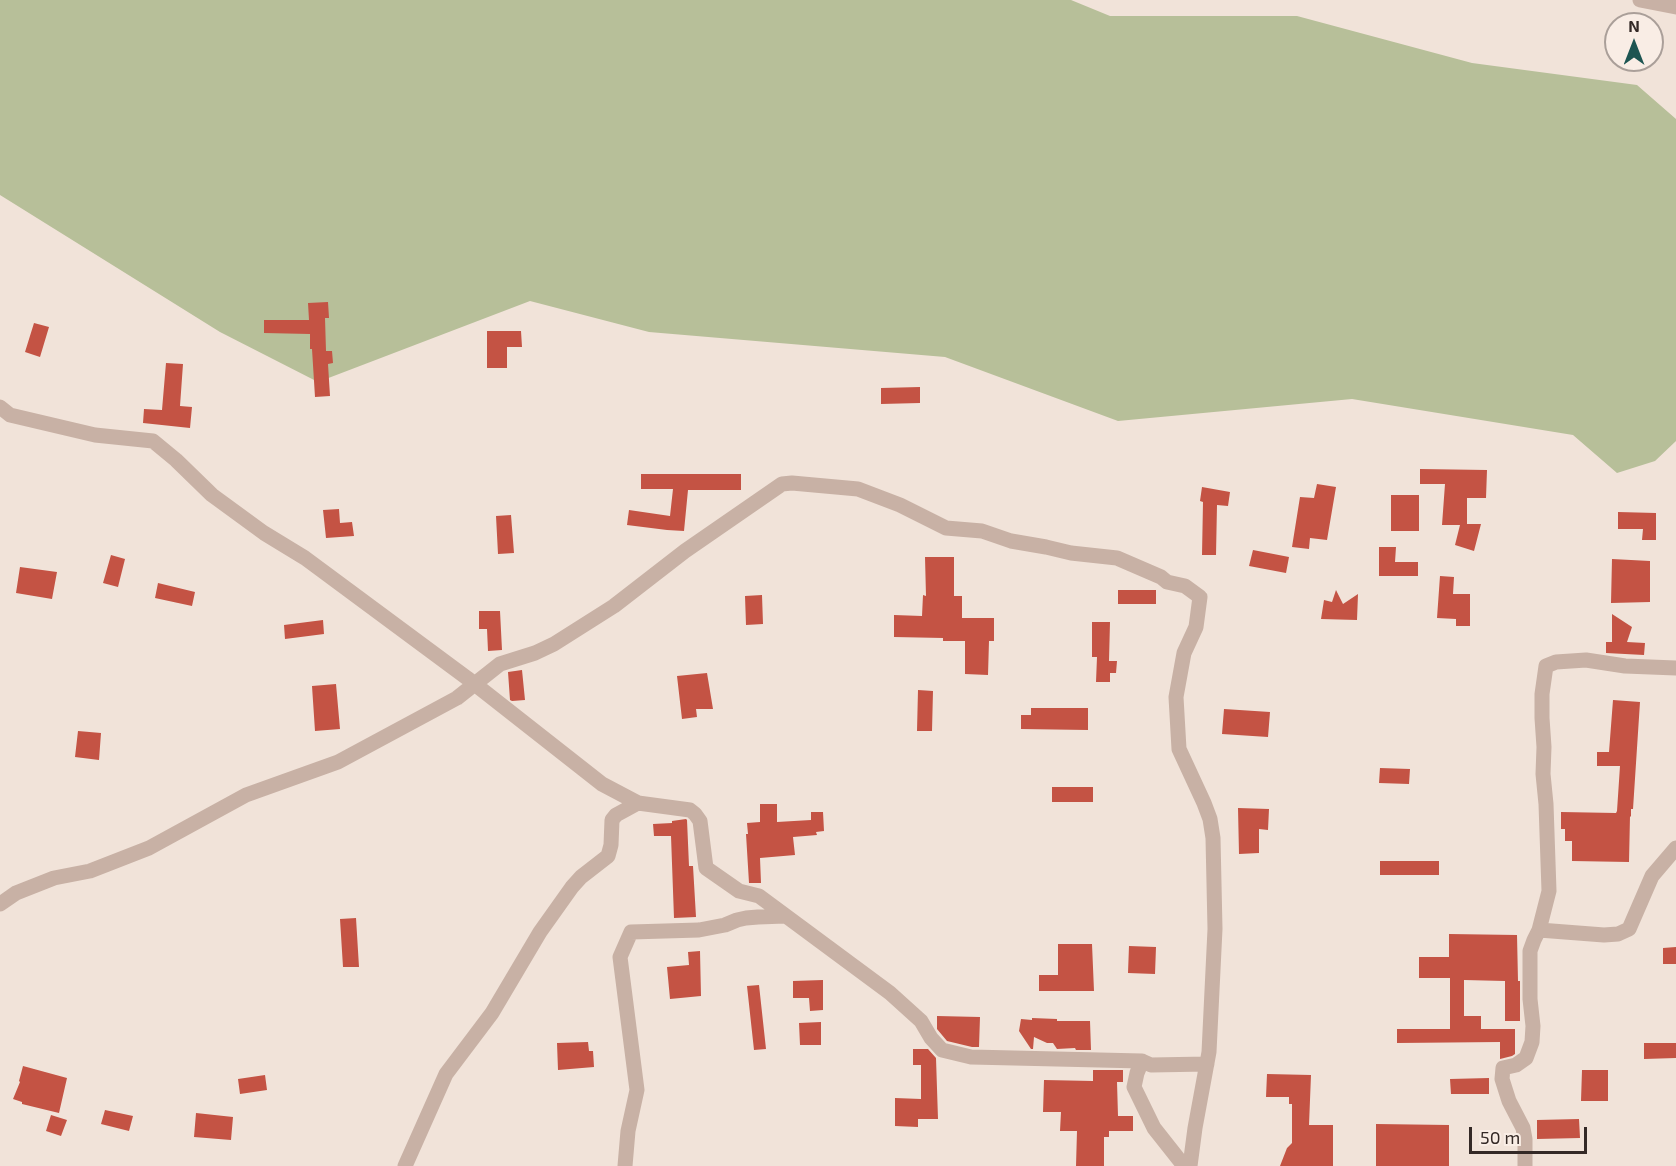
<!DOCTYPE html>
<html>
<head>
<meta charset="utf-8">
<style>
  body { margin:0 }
  #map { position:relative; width:1676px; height:1166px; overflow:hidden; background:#f1e3d9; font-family:"Exo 2",sans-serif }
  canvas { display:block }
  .north { position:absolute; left:1604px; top:12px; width:60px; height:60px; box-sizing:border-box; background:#f9ede5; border:2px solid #aa9f99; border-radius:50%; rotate:0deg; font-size:16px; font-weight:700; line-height:24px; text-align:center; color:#342926 }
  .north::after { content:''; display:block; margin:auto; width:21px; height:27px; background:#1d5552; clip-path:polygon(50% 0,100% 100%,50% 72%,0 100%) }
  .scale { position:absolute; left:1469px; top:1127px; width:118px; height:27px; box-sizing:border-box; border:3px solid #342926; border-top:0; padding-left:8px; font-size:18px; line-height:21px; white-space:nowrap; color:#342926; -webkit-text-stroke:4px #f9ede5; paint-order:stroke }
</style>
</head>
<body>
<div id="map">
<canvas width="1676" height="1166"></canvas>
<div class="north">N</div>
<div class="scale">50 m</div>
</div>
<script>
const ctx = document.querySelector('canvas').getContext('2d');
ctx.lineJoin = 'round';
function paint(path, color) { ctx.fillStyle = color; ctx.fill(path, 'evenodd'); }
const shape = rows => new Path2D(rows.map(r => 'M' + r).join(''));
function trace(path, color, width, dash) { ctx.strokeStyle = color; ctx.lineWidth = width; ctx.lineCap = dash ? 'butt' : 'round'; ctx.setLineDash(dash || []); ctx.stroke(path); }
paint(shape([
  [0,0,1071,0,1110,16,1297,16,1472,63,1637,85,1676,119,1676,441,1655,461,1617,473,1573,435,1352,399,1118,421,945,357,649,332,530,301,318,382,220,332,0,195]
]), '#b7bf99');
paint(shape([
  [328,302,329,318,325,318,326,351,332,351,333,363,328,364,330,396,315,397,312,349,310,349,310,334,264,333,264,320,309,320,308,303],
  [34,323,49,327,40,357,25,352],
  [487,331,521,331,522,347,507,347,507,368,487,368],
  [166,363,183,364,180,406,192,407,190,428,143,423,144,409,162,410],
  [920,387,920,403,881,404,881,388],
  [1420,469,1487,470,1486,498,1467,498,1467,524,1481,524,1474,551,1455,545,1460,525,1442,525,1445,484,1420,484],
  [641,474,741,474,741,490,688,490,684,531,667,530,627,525,629,510,670,516,673,489,641,489],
  [1317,484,1336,487,1327,540,1310,538,1309,549,1292,547,1300,497,1314,498],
  [1202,487,1230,492,1228,506,1217,505,1216,555,1202,555,1203,502,1200,501],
  [1391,495,1419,495,1419,531,1391,531],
  [339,509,340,523,352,522,354,536,326,538,323,510],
  [1618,512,1656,513,1656,540,1642,540,1643,529,1618,529],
  [511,515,514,553,498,554,496,516],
  [1379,547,1396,547,1395,562,1418,562,1418,576,1379,576],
  [1253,550,1289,557,1286,573,1249,566],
  [111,555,125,559,118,587,103,583],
  [925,557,954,557,954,596,962,596,962,618,994,618,994,641,989,641,988,675,965,674,965,641,943,641,943,638,894,637,894,615,922,616,923,595,926,596],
  [1612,559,1650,561,1650,602,1611,603],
  [20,567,57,572,52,599,16,593],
  [1440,576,1454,577,1453,594,1470,594,1470,626,1456,626,1456,619,1437,618],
  [158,583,195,592,192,606,155,598],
  [1118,590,1156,590,1156,604,1118,604],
  [1336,590,1343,604,1358,594,1357,620,1321,619,1324,600,1332,602],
  [762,595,763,624,746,625,745,596],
  [479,611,500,611,502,650,488,651,487,629,479,629],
  [1612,614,1632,627,1627,642,1645,643,1644,655,1606,653,1606,642,1612,642],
  [323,620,324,634,285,639,284,625],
  [1092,622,1110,622,1109,661,1117,661,1116,673,1110,673,1110,682,1096,682,1097,657,1092,657],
  [522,670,525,700,512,701,510,700,508,672],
  [707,673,713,709,696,709,697,717,682,719,677,676],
  [336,684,340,729,315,731,312,686],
  [918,690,933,691,932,731,917,731],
  [1613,700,1640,702,1633,809,1631,809,1631,817,1630,816,1629,862,1572,861,1572,841,1565,841,1565,829,1561,829,1561,812,1616,813,1617,811,1620,766,1597,766,1597,752,1609,752],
  [1031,708,1088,708,1088,730,1021,729,1021,715,1031,715],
  [1224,709,1270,712,1268,737,1222,734],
  [78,731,101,733,99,760,75,757],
  [1380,768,1410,769,1409,784,1379,783],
  [1052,787,1093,787,1093,802,1052,802],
  [760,804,777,804,777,822,811,820,811,812,823,812,824,831,816,832,817,835,793,837,795,855,760,858,761,883,749,883,746,834,748,834,747,823,760,822],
  [1238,808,1269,809,1268,830,1259,829,1259,853,1239,854],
  [686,819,687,820,689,866,693,866,696,917,674,918,671,836,654,836,653,824,672,823,672,821],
  [1380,861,1439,861,1439,875,1380,875],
  [356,918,359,967,343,967,340,919],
  [1449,934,1517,935,1518,981,1520,981,1520,1021,1505,1021,1505,981,1464,980,1464,1016,1481,1016,1481,1029,1515,1029,1515,1054,1512,1056,1500,1059,1500,1042,1397,1043,1397,1029,1450,1029,1450,978,1419,978,1419,957,1449,957],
  [1058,944,1092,944,1094,991,1039,991,1039,975,1058,975],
  [1129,946,1156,947,1155,974,1128,973],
  [1676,947,1676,964,1663,964,1663,948],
  [700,951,701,996,670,999,667,967,689,965,688,952],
  [823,980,823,1010,810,1011,809,998,793,998,793,981],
  [759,985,766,1049,754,1050,747,986],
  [937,1016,980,1017,979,1047,972,1047,947,1041,937,1029],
  [1032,1018,1057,1019,1057,1021,1090,1021,1091,1050,1076,1050,1075,1048,1057,1049,1053,1043,1047,1043,1034,1037,1033,1049,1031,1049,1019,1031,1021,1019,1032,1020],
  [821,1022,821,1045,800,1045,799,1023],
  [588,1042,589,1051,593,1051,594,1067,558,1070,557,1043],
  [1644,1043,1676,1043,1676,1058,1644,1059],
  [913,1049,928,1049,936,1058,938,1119,918,1119,918,1127,895,1126,895,1098,921,1099,921,1065,913,1065],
  [23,1066,67,1078,59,1113,22,1104,22,1102,13,1099,20,1082,19,1081],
  [1093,1070,1123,1070,1123,1082,1117,1082,1118,1116,1133,1116,1133,1131,1109,1131,1109,1137,1104,1137,1104,1166,1076,1166,1077,1131,1060,1131,1061,1112,1043,1112,1044,1080,1093,1081],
  [1582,1070,1608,1070,1608,1101,1581,1101],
  [1267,1074,1311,1075,1309,1125,1333,1125,1333,1166,1280,1166,1287,1148,1292,1143,1292,1104,1289,1104,1289,1097,1266,1097],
  [265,1075,267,1090,240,1094,238,1079],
  [1489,1078,1489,1094,1451,1094,1450,1079],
  [105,1110,133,1116,129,1131,101,1124],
  [196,1113,233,1117,231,1140,194,1137],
  [51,1115,67,1120,61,1136,46,1131],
  [1579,1119,1580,1138,1537,1139,1537,1120],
  [1376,1124,1449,1125,1449,1166,1376,1166]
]), '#c45344');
trace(shape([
  [1640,0,1676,7],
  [0,407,10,415,95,435,153,441,176,460,212,495,264,533,305,558,467,678,602,784,638,803,690,810,695,814,700,821,706,868,739,891,759,896,890,993,921,1021,931,1038,942,1050,971,1057,1142,1061,1137,1073,1134,1087,1154,1128,1184,1166],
  [0,904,16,893,54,878,90,871,149,848,246,795,338,762,457,698,500,664,535,653,554,644,614,606,685,551,782,484,792,483,858,489,900,505,946,528,982,531,1011,541,1046,547,1071,553,1117,558,1161,577,1167,582,1185,586,1200,597,1196,627,1184,653,1176,697,1179,749,1204,803,1210,819,1213,838,1215,929,1209,1052,1195,1128,1190,1166],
  [1539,930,1549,891,1546,804,1543,774,1544,747,1542,718,1542,694,1546,666,1556,662,1586,660,1625,666,1676,668],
  [1142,1061,1151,1065,1207,1064],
  [405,1166,446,1074,492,1013,540,932,572,887,581,877,608,856,611,845,612,820,616,815,638,803],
  [625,1166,628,1131,637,1090,620,957,631,932,699,930,725,925,737,920,746,918,758,917,785,916],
  [1525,1166,1525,1139,1523,1128,1509,1101,1502,1079,1503,1068,1516,1065,1526,1058,1532,1042,1533,1026,1530,999,1530,951,1534,940,1539,930,1604,935,1618,934,1629,929,1652,876,1676,848]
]), '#c8b1a5', 15);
</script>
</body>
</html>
